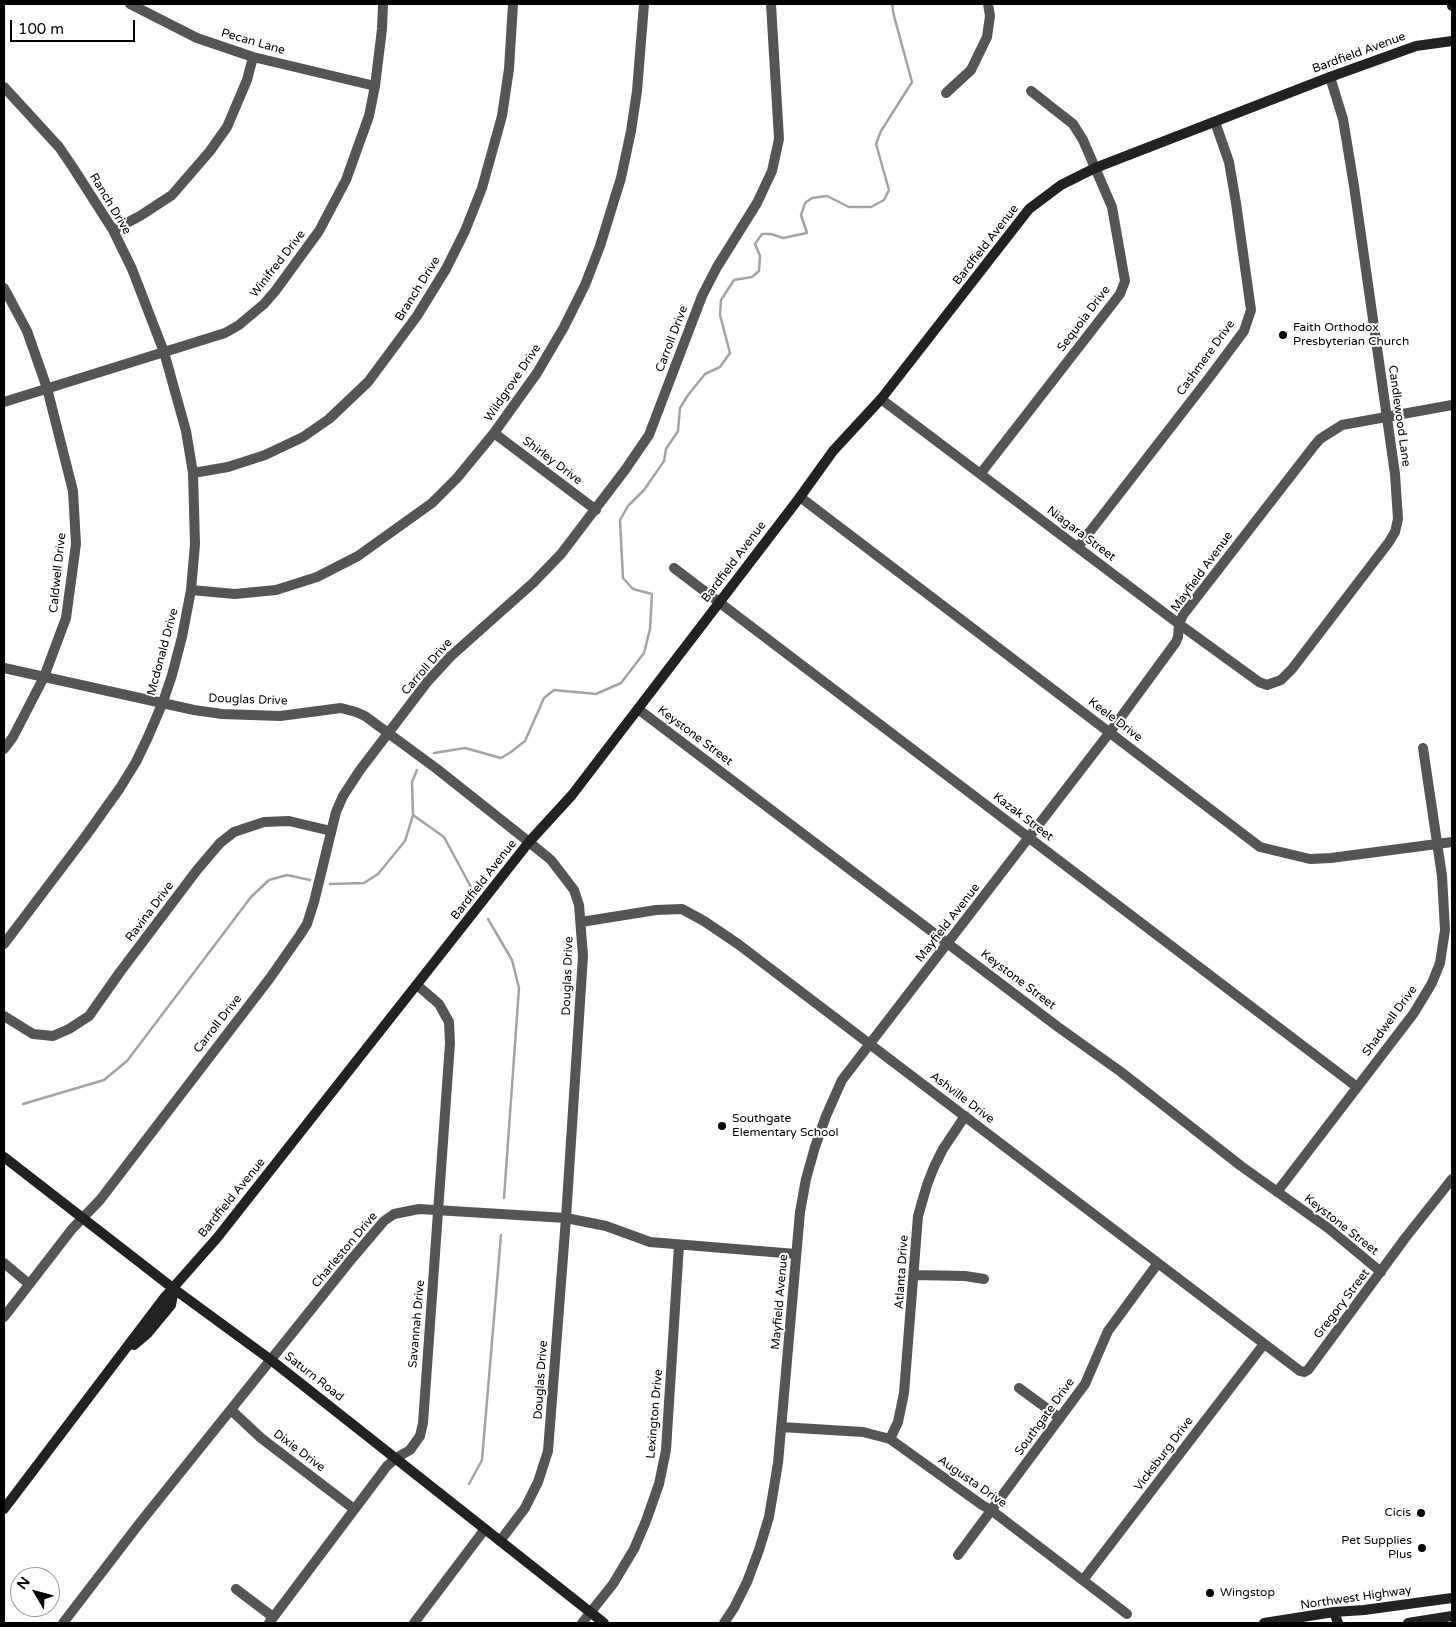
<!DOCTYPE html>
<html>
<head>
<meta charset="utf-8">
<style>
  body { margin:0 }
  #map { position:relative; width:1456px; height:1627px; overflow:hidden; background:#fff; font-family:"Varela Round",sans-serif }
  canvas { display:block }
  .frame { position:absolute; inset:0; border:5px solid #000; pointer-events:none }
  .north { position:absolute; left:10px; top:1567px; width:50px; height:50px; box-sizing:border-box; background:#fff; border:1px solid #999; border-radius:50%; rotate:307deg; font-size:14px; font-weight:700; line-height:20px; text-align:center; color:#000 }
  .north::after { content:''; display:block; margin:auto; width:18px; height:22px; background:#000; clip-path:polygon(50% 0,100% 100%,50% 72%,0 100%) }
  .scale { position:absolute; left:10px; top:20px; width:125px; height:22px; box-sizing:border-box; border:2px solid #000; border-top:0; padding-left:6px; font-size:15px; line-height:18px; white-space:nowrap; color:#000; -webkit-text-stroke:4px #fff; paint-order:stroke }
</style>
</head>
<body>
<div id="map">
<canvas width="1456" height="1627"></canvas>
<div class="frame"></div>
<div class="north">N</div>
<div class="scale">100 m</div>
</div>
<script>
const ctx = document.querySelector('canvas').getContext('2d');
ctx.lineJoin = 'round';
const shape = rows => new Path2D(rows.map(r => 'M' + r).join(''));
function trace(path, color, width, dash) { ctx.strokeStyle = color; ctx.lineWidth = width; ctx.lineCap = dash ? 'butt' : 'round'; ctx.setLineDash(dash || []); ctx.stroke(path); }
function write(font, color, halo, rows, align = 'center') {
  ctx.font = font + ' "Varela Round",sans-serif'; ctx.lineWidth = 4; ctx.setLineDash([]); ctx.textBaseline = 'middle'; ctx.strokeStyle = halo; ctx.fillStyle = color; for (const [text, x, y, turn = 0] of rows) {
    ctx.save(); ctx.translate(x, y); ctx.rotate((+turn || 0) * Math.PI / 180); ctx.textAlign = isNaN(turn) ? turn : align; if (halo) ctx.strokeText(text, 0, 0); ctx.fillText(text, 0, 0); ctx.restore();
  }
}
trace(shape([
  [434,753,465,748,501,758,511,752,525,741,544,698,554,690,596,694,621,683,644,653,650,629,652,594,633,589,623,578,620,520,628,506,644,490,664,461,666,449,678,431,680,408,688,395,705,374,720,367,730,353,720,315,721,300,734,280,752,277,759,271,760,256,755,244,762,234,771,234,783,238,807,233,801,215,805,203,812,198,827,196,849,207,871,207,884,200,889,190,876,144,881,131,912,82,894,16,892,4],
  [413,815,444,837,472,889],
  [330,884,364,883,378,874,405,841,413,815,412,782,417,770],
  [488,919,512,960,519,988,504,1198],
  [23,1104,104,1080,127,1061,251,897,269,880,287,875,310,880],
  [469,1484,482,1460,501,1235]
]), '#a3a3a3', 2.5);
trace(shape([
  [130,4,197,38,253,57,375,86],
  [4,87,59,147,72,166,113,230,132,269,164,352,186,431,193,473,195,544,191,590,182,637,172,675,163,702,148,737,136,762,120,788,85,837,4,944],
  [946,93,971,70,987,37,990,16,988,4],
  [113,230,140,216,172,195,210,151,227,127,247,80,253,57],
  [4,288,27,331,47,388,73,491,76,544,66,618,44,677,13,737,4,749],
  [881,399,1179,624,1259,682,1267,685,1281,680,1292,669,1389,542,1395,532,1398,519,1395,474,1354,186,1343,119,1330,77],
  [4,402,225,333,239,325,264,304,276,290,319,231,346,180,369,116,375,86,382,29,383,4],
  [494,433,596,510],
  [193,473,228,467,265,455,303,437,329,419,368,382,417,316,446,269,465,231,482,188,502,116,509,69,513,4],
  [981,473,1120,294,1125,281,1112,207,1083,140,1073,124,1031,91],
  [800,497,1260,847,1310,859,1331,858,1452,842],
  [1078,547,1209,378,1244,331,1251,310,1236,203,1229,162,1215,122],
  [674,568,1357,1087],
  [191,590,235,594,276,590,317,577,358,556,432,503,457,478,494,433,537,373,564,327,585,285,600,246,621,178,631,131,637,91,644,4],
  [4,668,194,710,222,714,280,716,341,708,356,712,365,716,437,769,529,842,551,860,574,890,579,905,583,956,566,1218,548,1451,538,1482,525,1508,500,1541],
  [638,709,1058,1027,1121,1072,1241,1166,1328,1228,1381,1272],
  [581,922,656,910,682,909,704,921,738,944,1300,1371,1304,1372,1308,1370,1406,1237,1452,1179],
  [4,1016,33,1034,53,1036,69,1029,89,1016,120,972,197,870,220,843,234,832,264,822,289,821,331,831],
  [1277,1192,1414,1013,1432,983,1440,963,1445,930,1442,876,1423,748],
  [4,1263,29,1284],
  [914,1275,965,1276,984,1279],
  [4,1317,72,1229,100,1200,270,978,300,935,307,924,314,902,336,812,343,796,360,770,428,681,451,656,533,583,561,554,625,470,649,435,702,296,717,267,757,203,772,171,779,139,771,4],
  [1019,1388,1060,1418],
  [231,1410,261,1438,354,1509],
  [781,1427,863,1432,890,1439,982,1505,991,1510,1127,1614],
  [890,1439,898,1422,904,1393,918,1216,927,1185,934,1167,943,1149,965,1116],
  [958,1555,1085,1384,1108,1331,1158,1263],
  [1083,1580,1264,1344],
  [236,1589,273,1617],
  [63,1623,139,1524,350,1261,384,1221,394,1214,419,1209,566,1218,606,1226,650,1242,796,1254],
  [269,1623,387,1466,396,1458,410,1450,420,1436,423,1423,450,1043,449,1022,439,1004,417,985],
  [414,1623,485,1529],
  [582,1623,613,1584,634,1549,646,1521,659,1484,666,1450,679,1245],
  [724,1623,734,1608,747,1582,759,1550,769,1517,778,1463,800,1212,806,1179,815,1147,826,1116,842,1080,1110,732,1176,642,1178,637,1179,624,1183,615,1314,446,1320,439,1342,425,1452,405]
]), '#555', 10);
trace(shape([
  [1452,4,1452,6],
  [4,1157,174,1289,271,1360,604,1623],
  [134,1345,147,1334,171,1305,174,1289],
  [4,1509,164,1298,217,1238,529,842,572,795,800,497,833,451,881,399,1029,209,1061,185,1095,168,1330,77,1416,46,1452,41],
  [1334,1612,1338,1623],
  [1264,1623,1334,1612,1364,1610,1452,1598],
  [1408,1623,1452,1616]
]), '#222', 10);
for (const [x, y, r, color] of [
  [1283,335,5,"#000"],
  [722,1126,5,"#000"],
  [1421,1513,5,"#000"],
  [1422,1548,5,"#000"],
  [1210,1593,5,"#000"]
]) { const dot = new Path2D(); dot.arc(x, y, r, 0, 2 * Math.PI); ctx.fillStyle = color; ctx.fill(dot); trace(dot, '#fff', 2); }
write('12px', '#000', '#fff', [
  ["Pecan Lane",253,42,16],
  ["Bardfield Avenue",1359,53,-20],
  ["Ranch Drive",110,204,59],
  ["Bardfield Avenue",986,245,-52],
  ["Winifred Drive",278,264,-52],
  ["Branch Drive",418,289,-58],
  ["Sequoia Drive",1084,319,-53],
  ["Carroll Drive",672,339,-69],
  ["Cashmere Drive",1206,358,-54],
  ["Wildgrove Drive",513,383,-56],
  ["Candlewood Lane",1399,416,82],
  ["Shirley Drive",552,461,37],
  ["Niagara Street",1081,534,37],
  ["Bardfield Avenue",734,562,-53],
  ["Mayfield Avenue",1202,572,-54],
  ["Caldwell Drive",58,573,-84],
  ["Mcdonald Drive",163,652,-75],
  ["Carroll Drive",427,667,-49],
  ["Douglas Drive",248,700,2],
  ["Keele Drive",1115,720,37],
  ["Keystone Street",695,736,37],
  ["Kazak Street",1023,817,37],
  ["Bardfield Avenue",484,880,-52],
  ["Ravina Drive",150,912,-53],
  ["Mayfield Avenue",948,923,-52],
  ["Douglas Drive",568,976,-88],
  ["Keystone Street",1018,980,37],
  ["Shadwell Drive",1390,1021,-54],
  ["Carroll Drive",218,1024,-52],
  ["Ashville Drive",962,1098,37],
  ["Bardfield Avenue",232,1198,-51],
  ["Keystone Street",1341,1225,38],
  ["Charleston Drive",345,1250,-50],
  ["Atlanta Drive",902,1272,-86],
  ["Mayfield Avenue",780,1302,-85],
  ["Gregory Street",1342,1304,-53],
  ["Savannah Drive",417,1324,-85],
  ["Saturn Road",314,1377,38],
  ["Douglas Drive",541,1380,-86],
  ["Lexington Drive",655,1414,-85],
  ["Southgate Drive",1045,1417,-54],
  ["Dixie Drive",299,1451,37],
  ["Vicksburg Drive",1164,1454,-53],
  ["Augusta Drive",972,1482,35],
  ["Northwest Highway",1356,1598,-8]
]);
write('12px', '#000', '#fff', [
  ["Faith Orthodox",1293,328],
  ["Presbyterian Church",1293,342],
  ["Southgate",732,1119],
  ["Elementary School",732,1133],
  ["Cicis",1411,1513,"right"],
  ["Pet Supplies",1412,1541,"right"],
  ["Plus",1412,1555,"right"],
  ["Wingstop",1220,1593]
], 'left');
</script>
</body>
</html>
